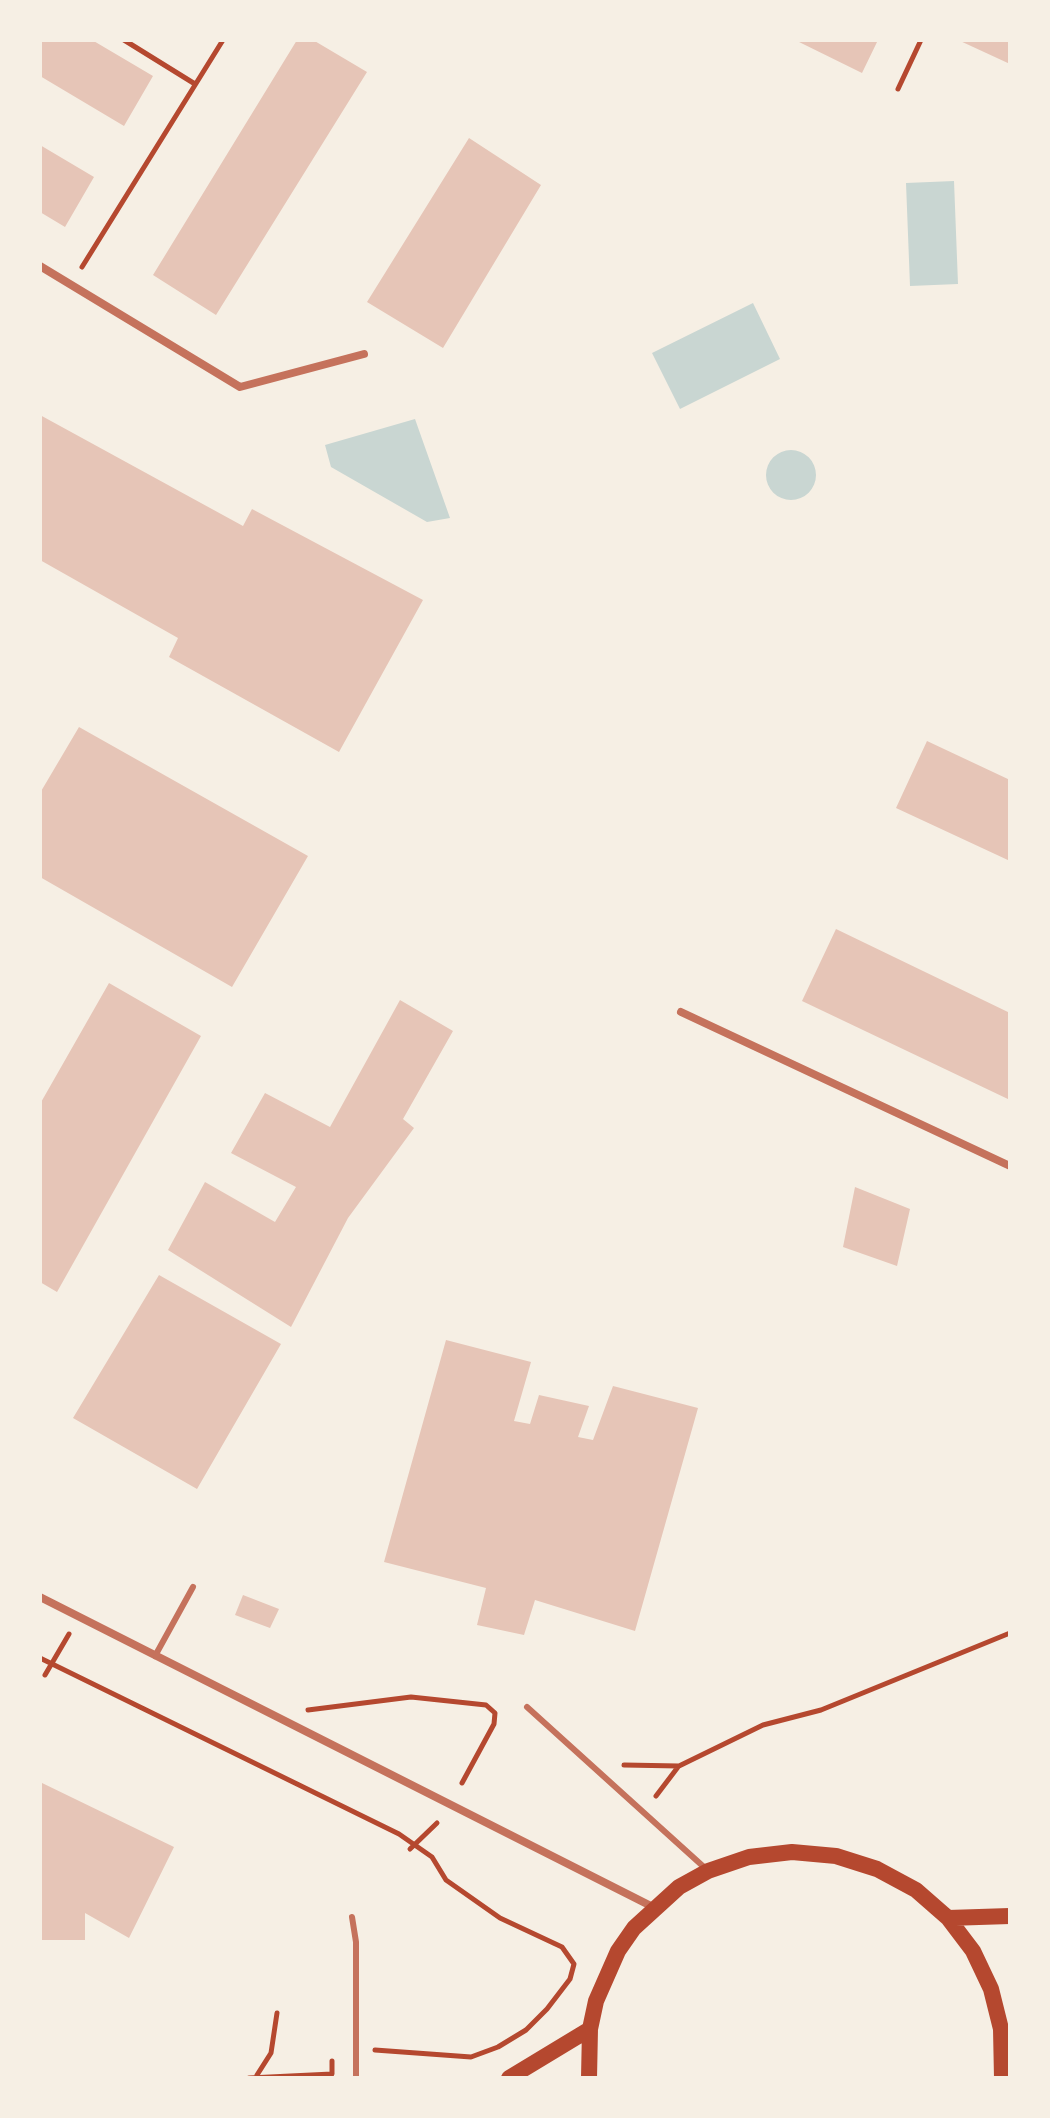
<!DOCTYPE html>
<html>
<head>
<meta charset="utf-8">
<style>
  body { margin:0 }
  #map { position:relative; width:1050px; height:2118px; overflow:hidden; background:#f6efe4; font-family:Jost,sans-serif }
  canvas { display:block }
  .frame { position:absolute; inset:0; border:42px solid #f6efe4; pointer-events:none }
</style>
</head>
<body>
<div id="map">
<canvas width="1050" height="2118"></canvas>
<div class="frame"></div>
</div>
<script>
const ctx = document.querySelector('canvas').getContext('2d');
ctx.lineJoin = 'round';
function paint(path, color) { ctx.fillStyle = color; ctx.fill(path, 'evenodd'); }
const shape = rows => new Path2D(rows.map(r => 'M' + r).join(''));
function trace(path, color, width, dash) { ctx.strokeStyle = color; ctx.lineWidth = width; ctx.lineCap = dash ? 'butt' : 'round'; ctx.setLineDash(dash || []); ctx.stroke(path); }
paint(shape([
  [954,181,958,284,910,286,906,183],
  [753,303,780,359,680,409,652,353],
  [415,419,450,518,427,522,331,467,325,445],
  '766 475a25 25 0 1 1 50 0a25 25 0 1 1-50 0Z'
]), '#c9d6d2');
paint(shape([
  [40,40,92,40,153,76,124,126,40,76],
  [297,40,313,40,367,72,216,315,153,275],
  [795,40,878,40,862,73],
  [958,40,1010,40,1010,64],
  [469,138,541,185,443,348,367,302],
  [40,145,94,177,65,227,40,212],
  [40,415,243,526,252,509,423,600,339,752,169,657,178,638,40,560],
  [79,727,308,856,232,987,40,877,40,793],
  [927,741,1010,780,1010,861,896,808],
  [836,929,1010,1013,1010,1100,802,1001],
  [109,983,201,1036,57,1292,40,1282,40,1104],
  [400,1000,453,1031,403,1119,414,1128,348,1218,291,1327,168,1250,205,1182,275,1222,296,1187,231,1153,265,1093,330,1127],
  [855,1187,910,1209,897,1266,843,1247],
  [159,1275,281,1344,197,1489,73,1418],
  [446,1340,531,1362,514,1421,530,1424,539,1395,589,1406,578,1437,593,1440,613,1386,698,1408,635,1631,535,1600,524,1635,477,1625,486,1588,384,1562],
  [243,1595,279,1609,270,1628,235,1615],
  [40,1782,174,1847,129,1938,85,1913,85,1940,40,1940]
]), '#e6c5b7');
trace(shape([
  [124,40,195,84],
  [898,89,921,40],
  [82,267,223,40],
  [40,1658,399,1834,432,1857,446,1880,500,1918,562,1947,574,1964,570,1979,547,2009,526,2030,498,2047,471,2057,375,2050],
  [45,1675,69,1634],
  [308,1710,411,1697,486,1705,495,1713,494,1724,462,1783],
  [624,1765,679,1766,763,1725,821,1710,1010,1633],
  [656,1796,678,1767],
  [410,1849,437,1823],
  [257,2075,271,2053,277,2013],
  [249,2078,332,2074,332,2061]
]), '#b5482f', 5);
trace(shape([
  [155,1656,193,1587],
  [527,1707,705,1868],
  [352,1917,356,1942,356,2078]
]), '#c5725c', 6);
trace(shape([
  [40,266,240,387,364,354],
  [681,1012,1010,1166],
  [40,1597,653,1907]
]), '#c5725c', 8);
trace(shape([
  [948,1918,1010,1916],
  [509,2078,590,2029],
  [589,2078,590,2029,596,2001,618,1951,634,1928,679,1887,708,1871,749,1857,792,1852,836,1856,877,1869,916,1890,948,1918,973,1951,991,1989,1001,2029,1002,2078]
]), '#b5482f', 16);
</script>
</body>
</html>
